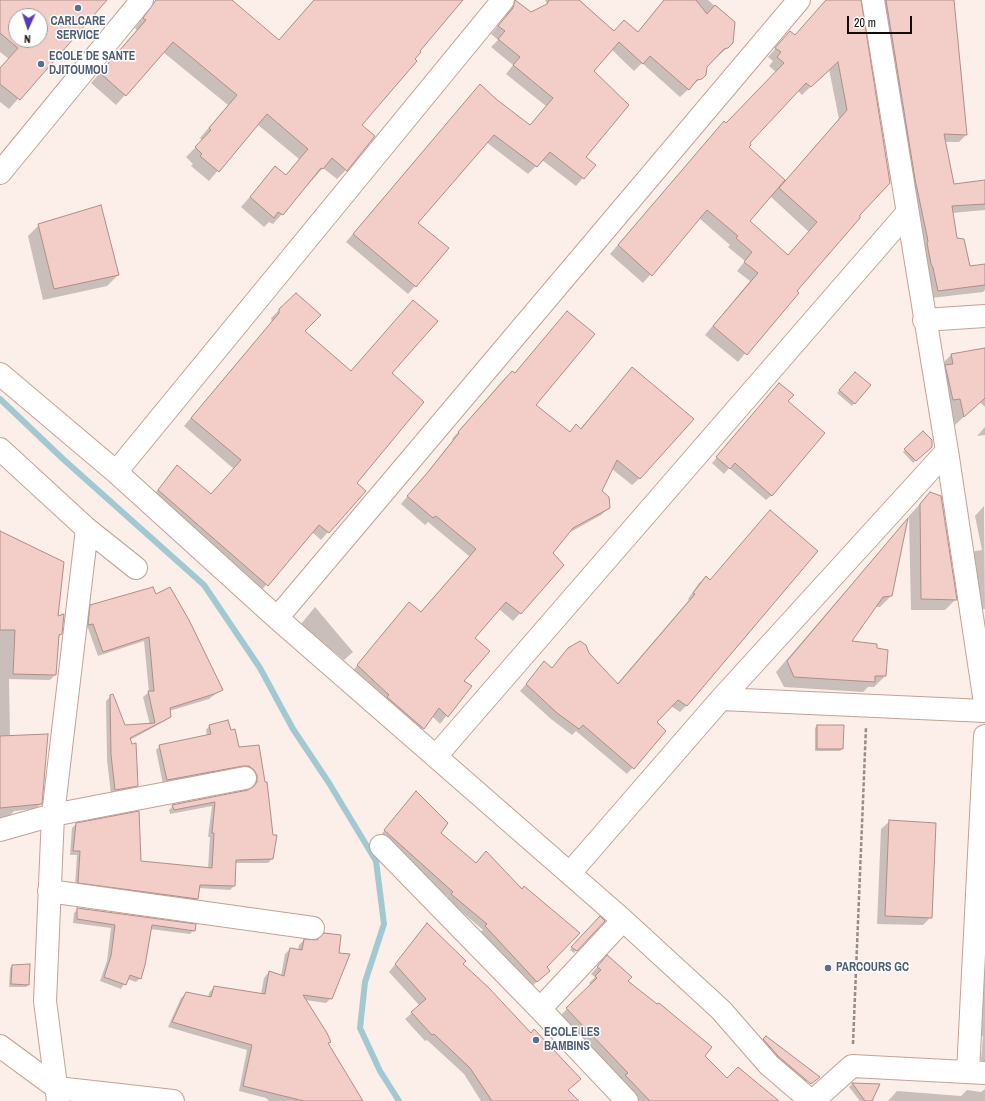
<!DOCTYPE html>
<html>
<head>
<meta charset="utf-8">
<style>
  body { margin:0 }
  #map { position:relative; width:985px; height:1101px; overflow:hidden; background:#fceee8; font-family:"Archivo Narrow",sans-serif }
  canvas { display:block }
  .north { position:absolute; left:8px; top:8px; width:40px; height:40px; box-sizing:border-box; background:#fff; border:1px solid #a19d9b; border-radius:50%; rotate:183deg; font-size:11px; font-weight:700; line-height:16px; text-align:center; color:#140a06 }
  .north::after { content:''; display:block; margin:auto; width:14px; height:18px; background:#573bb3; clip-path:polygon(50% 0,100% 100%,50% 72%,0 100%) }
  .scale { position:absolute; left:847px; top:16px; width:65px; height:18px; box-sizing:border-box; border:2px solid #140a06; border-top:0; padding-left:5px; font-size:12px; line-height:14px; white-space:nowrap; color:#140a06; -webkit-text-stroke:3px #fff; paint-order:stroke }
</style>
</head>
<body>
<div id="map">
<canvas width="985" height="1101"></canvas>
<div class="north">N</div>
<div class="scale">20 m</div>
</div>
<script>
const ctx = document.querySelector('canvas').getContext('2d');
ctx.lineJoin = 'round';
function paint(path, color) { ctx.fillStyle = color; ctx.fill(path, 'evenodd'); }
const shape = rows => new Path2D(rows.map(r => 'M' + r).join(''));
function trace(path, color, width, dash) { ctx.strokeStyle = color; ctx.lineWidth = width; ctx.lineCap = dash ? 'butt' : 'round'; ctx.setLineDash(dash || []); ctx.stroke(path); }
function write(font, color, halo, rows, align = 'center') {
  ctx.font = font + ' "Archivo Narrow",sans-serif'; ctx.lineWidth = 3; ctx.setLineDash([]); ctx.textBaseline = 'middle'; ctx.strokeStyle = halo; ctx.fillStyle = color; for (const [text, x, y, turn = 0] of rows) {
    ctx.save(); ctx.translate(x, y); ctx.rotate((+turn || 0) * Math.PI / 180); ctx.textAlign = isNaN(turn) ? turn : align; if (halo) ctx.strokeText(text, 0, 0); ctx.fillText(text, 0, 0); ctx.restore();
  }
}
paint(shape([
  [0,0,105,0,9,109,0,102,0,68,9,59,0,52],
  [16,16,40,16,40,40,16,40],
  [156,0,231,0,279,41,314,0,458,0,360,126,346,170,337,179,323,168,282,214,273,224,269,222,264,227,241,207,275,168,285,176,299,159,257,124,209,181,191,166,193,164,186,157,202,141,200,138,228,105,163,52,116,105,91,83,137,30,135,28],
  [515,0,531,13,548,5,545,0,580,0,614,32,637,33,664,0,708,0,734,23,728,47,706,67,705,74,680,97,642,63,634,71,611,49,593,71,585,157,594,165,576,186,542,160,528,174,486,142,417,223,415,286,408,294,346,242,473,93,495,100,530,126,546,106,506,74,513,65,491,47,498,40,491,34,505,17,508,7],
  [826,0,851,0,859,214,738,362,705,335,750,281,737,271,745,261,728,247,730,245,699,218,643,283,610,254,716,131,726,124,776,72,769,66,773,61,768,57,790,32,795,36],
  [829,69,839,119,785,181,748,147,748,143,798,91,802,95],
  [770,196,809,232,787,256,749,221],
  [875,0,953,0,966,135,959,142,945,142,953,186,985,181,985,210,952,213,956,239,969,268,985,265,985,290,983,292,931,298],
  [39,225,118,275,107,286,43,300,28,236],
  [296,294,304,331,351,372,413,301,355,484,328,532,321,540,312,532,259,593,151,498,177,467,211,495,234,469,184,426,272,322,271,318],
  [567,312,534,405,569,433,580,429,632,368,640,478,632,485,612,469,601,492,609,508,601,515,567,534,552,553,563,565,513,621,499,609,474,638,463,681,470,687,440,724,432,716,416,736,351,673,409,603,420,613,469,556,428,522,425,525,401,504,421,480,453,440,452,439,504,379,512,372,514,374],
  [985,349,985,407,980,402,955,425,951,407,944,409,942,364,951,355],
  [855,373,869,385,852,406,837,393],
  [774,390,786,402,772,495,766,500,729,468,724,474,712,463],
  [985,427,985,435,977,436],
  [923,432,931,446,913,463,903,452],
  [930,493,956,599,945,610,911,610,909,516],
  [984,506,985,609,973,609,966,560,975,551,982,550,975,516],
  [770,511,817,552,686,706,680,712,671,706,656,722,665,731,627,774,576,731,572,735,551,719,520,691,544,663,551,669,569,649,589,654,617,684,689,600,688,599,699,583,706,577,710,581],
  [906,521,891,596,880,607,875,607,851,642,887,651,885,676,874,687,868,687,863,692,784,687,776,672],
  [0,532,56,618,61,634,58,637,55,675,50,680,9,679,10,736,41,804,35,809,14,811,8,818,0,819],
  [155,596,222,689,209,699,169,711,170,717,165,721,130,740,137,785,132,790,111,794,107,760,106,701,111,696,124,726,150,725,143,697,149,692,144,641,98,656,88,628,84,629,86,611,91,606],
  [315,607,353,652,344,660,301,624],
  [210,725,238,748,258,746,272,859,268,863,234,863,234,886,230,890,198,888,197,899,193,903,75,886,77,855,70,855,72,828,76,824,140,862,208,869,210,837,208,837,212,806,170,814,169,810,173,806,248,791,253,787,254,780,163,784,156,750,160,746,207,736,206,730],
  [817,726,842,749,840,751,815,751,815,728],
  [411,798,439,833,475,864,481,858,543,976,531,987,480,932,483,930,447,899,448,897,380,836],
  [890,821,931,917,923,925,877,924,881,829],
  [78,909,194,930,190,934,150,929,140,978,136,982,127,979,121,989,100,981,107,961,111,928,73,923,74,913],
  [600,918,604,921,574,953,570,950],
  [427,924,461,964,556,1101,481,1101,464,1074,427,1040,425,1041,405,1019,420,1006,389,972],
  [304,940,331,998,326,1003,305,1000,327,1044,362,1101,269,1101,266,1098,239,1091,247,1050,168,1027,181,998,186,993,208,998,209,993,214,987,261,994,264,978,269,972,281,976,285,954,290,949,298,950,299,945],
  [601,963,627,981,727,1080,777,1101,637,1101,560,1016,591,985,589,983,595,977,591,974],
  [985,964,985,1074,980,1071,983,1036,974,1036,977,972],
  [12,966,29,966,28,985,26,987,9,987,10,968],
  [766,1037,814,1073,805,1083,775,1058,761,1042],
  [852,1084,879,1085,871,1101,860,1101,849,1087],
  [985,1089,985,1101,888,1101,897,1091,961,1096,967,1090,981,1092]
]), '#0003');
trace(shape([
  [0,399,63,459,204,585,260,668,293,729,329,783,376,861,384,924,365,982,360,1028,380,1071,399,1101]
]), '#a2c9d2', 6);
const building = shape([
  [0,0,107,0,20,100,0,84,0,68,18,48,0,33,0,0],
  [16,16,40,16,40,40,16,40,16,16],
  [156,0,232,0,279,40,314,0,463,0,420,51,421,52,415,59,417,61,362,125,375,136,347,171,332,158,323,169,321,168,283,215,278,212,274,218,250,197,275,166,286,175,308,149,267,114,219,172,200,156,202,154,195,147,211,130,209,128,237,95,173,42,126,96,100,73,146,20,143,18,156,0],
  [515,0,531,12,547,4,549,0,579,0,614,31,624,20,638,32,664,0,696,0,707,14,715,5,735,22,733,43,728,48,724,49,707,67,706,75,702,79,697,80,689,90,650,56,643,64,619,42,594,71,629,105,586,157,596,165,584,179,550,152,537,167,494,135,418,223,449,248,416,287,353,234,480,84,496,99,530,125,553,98,513,65,520,57,498,39,505,31,498,26,513,8,515,0],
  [826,0,861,0,890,183,860,215,860,218,803,284,797,291,799,293,747,355,713,326,758,273,744,262,752,252,736,238,738,236,707,210,652,276,618,245,724,121,726,123,784,63,777,57,781,52,775,48,790,31,795,35,826,0],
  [838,62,847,110,779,188,817,222,788,255,750,221,785,180,749,147,751,145,750,143,806,83,811,87,838,62],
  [886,0,954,0,967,135,944,134,954,184,985,180,985,204,952,206,957,238,964,239,970,266,985,264,985,285,938,291,933,268,931,264,927,243,928,241,915,179,886,0],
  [101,205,119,275,54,289,38,224,101,205],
  [296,293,321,315,305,331,351,371,413,300,438,321,392,373,424,402,357,483,366,491,329,533,319,525,268,586,158,490,177,465,211,494,241,460,191,418,279,313,279,309,296,293],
  [567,311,595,334,536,405,570,432,576,424,581,429,632,367,694,419,640,479,617,460,602,491,609,497,610,508,573,528,553,553,564,565,521,614,506,602,475,638,490,651,464,681,472,686,448,717,439,708,424,729,387,697,389,695,357,665,409,602,421,612,476,549,436,516,433,518,407,496,428,472,459,433,458,432,512,371,515,373,567,311],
  [985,348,985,398,964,417,960,399,953,400,945,365,953,364,951,354,985,348],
  [855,372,871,385,855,404,839,390,855,372],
  [779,383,794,395,788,401,825,433,772,496,735,463,730,469,716,457,779,383],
  [923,431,932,440,932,447,916,461,904,449,923,431],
  [930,492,941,496,957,600,921,599,920,504,930,492],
  [770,510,818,551,687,706,678,700,657,722,666,731,634,769,583,725,579,729,557,713,526,684,544,661,552,668,568,648,580,641,586,645,589,653,618,684,695,594,693,593,706,576,710,580,770,510],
  [908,518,892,596,883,597,852,641,877,644,877,648,888,650,886,676,875,676,875,682,794,677,787,661,908,518],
  [0,531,64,562,58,616,64,614,62,634,59,635,56,675,13,674,15,630,0,630,0,531],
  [153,587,156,594,170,587,189,620,223,690,214,694,170,708,171,717,130,738,132,744,136,743,138,786,115,790,111,755,110,695,113,694,125,725,155,723,148,691,154,691,149,637,103,652,93,624,88,625,90,605,153,587],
  [228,720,231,730,235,729,239,747,259,745,265,782,267,782,273,835,277,835,273,859,236,860,235,886,200,885,198,899,78,883,80,851,73,851,76,823,139,811,141,861,212,868,214,833,212,833,215,802,174,810,172,805,248,790,253,787,257,782,257,775,254,770,249,766,243,766,167,780,159,745,211,734,209,725,228,720],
  [817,725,844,725,843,749,817,749,817,725],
  [48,734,42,804,0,808,0,736,48,734],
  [416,791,448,823,441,833,476,863,486,851,522,889,524,886,580,933,547,967,550,971,537,982,485,926,487,924,451,894,453,892,384,830,416,791],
  [889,820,936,823,932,918,885,916,889,820],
  [77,908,196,924,195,931,152,925,145,965,141,979,130,975,126,985,104,977,111,956,115,925,77,919,77,908],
  [600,916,605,921,577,951,571,947,600,916],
  [427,923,466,961,463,964,488,987,531,1033,534,1029,581,1079,568,1090,579,1101,492,1101,470,1068,434,1034,432,1035,411,1012,426,999,395,964,427,923],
  [324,933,341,935,339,953,350,954,332,999,303,995,327,1033,331,1042,328,1043,363,1101,304,1101,243,1086,252,1045,172,1022,186,992,211,997,214,986,265,994,269,971,284,976,290,948,302,950,304,939,317,940,324,933],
  [607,955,632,977,628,981,657,1004,659,1003,712,1047,705,1056,727,1078,738,1067,779,1101,650,1101,625,1075,628,1073,566,1008,597,978,595,976,601,970,597,967,607,955],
  [30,964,29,985,11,984,12,965,30,964],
  [766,1036,820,1077,811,1084,778,1056,763,1039,766,1036],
  [852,1083,880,1084,872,1101,865,1101,852,1083]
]);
paint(building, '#f3cec8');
trace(building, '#af8d88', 1);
const minor = shape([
  [873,0,947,451,985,703],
  [0,173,142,0],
  [924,320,985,316],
  [0,374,116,472,277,618,623,920,721,1010,769,1065,811,1101],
  [0,449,87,529,136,568],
  [116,472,503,0],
  [277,618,799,0],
  [721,699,985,711],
  [436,756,907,213],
  [0,830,53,815,245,778],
  [381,846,540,1009,627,1101],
  [570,873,721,699,947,451],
  [49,891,313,928],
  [540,1009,623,920],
  [0,1046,57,1088,173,1101],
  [968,1072,985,736],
  [58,1101,45,1001,53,815,87,529],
  [813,1101,852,1066,985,1073]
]);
trace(minor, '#c2a295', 24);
trace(shape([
  [853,1044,866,727]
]), '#988c87', 2.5, [4, 2]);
trace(minor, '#fff', 22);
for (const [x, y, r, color] of [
  [78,8,4,"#5c6f8a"],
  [41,64,4,"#5c6f8a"],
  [828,968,4,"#5c6f8a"],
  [536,1040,4,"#5c6f8a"]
]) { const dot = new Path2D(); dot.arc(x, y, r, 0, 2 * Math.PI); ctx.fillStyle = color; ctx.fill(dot); trace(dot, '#fff', 1.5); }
write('bold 12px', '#4e5e75', '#fff', [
  ["CARLCARE",78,22,"center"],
  ["SERVICE",78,36,"center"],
  ["ECOLE DE SANTE",49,57],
  ["DJITOUMOU",49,71],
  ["PARCOURS GC",836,968],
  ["ECOLE LES",544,1033],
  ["BAMBINS",544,1047]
], 'left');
</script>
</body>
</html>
